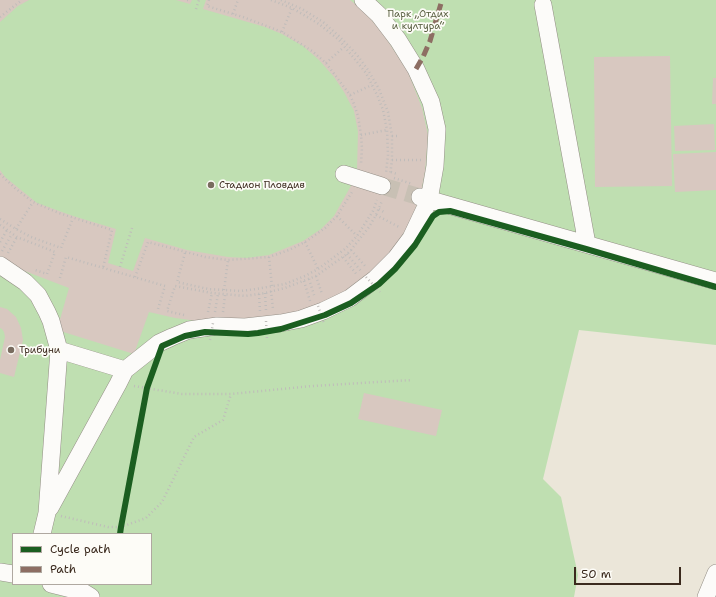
<!DOCTYPE html>
<html>
<head>
<meta charset="utf-8">
<style>
  body { margin:0 }
  #map { position:relative; width:716px; height:597px; overflow:hidden; background:#ebe6d9; font-family:"Shantell Sans",sans-serif }
  canvas { display:block }
  .legend { position:absolute; left:12px; top:533px; width:140px; height:52px; box-sizing:border-box; background:#fdfcf7; border:1px solid #afa8a0; margin:0; padding:5px 7px; list-style:none; font-size:12px; color:#3b2a1e }
  .legend li { display:flex; align-items:center; gap:8px; height:20px }
  .legend b { width:20px; border:1px solid #afa8a0 }
  .scale { position:absolute; left:574px; top:567px; width:107px; height:18px; box-sizing:border-box; border:2px solid #3b2a1e; border-top:0; padding-left:5px; font-size:12px; line-height:14px; white-space:nowrap; color:#3b2a1e; -webkit-text-stroke:3px #fdfcf7; paint-order:stroke }
</style>
</head>
<body>
<div id="map">
<canvas width="716" height="597"></canvas>
<ul class="legend">
<li><b style="height:5px;background:#1b5e20"></b>Cycle path</li>
<li><b style="height:5px;background:#8d6e63"></b>Path</li>
</ul>
<div class="scale">50 m</div>
</div>
<script>
const ctx = document.querySelector('canvas').getContext('2d');
ctx.lineJoin = 'round';
function paint(path, color) { ctx.fillStyle = color; ctx.fill(path, 'evenodd'); }
const shape = rows => new Path2D(rows.map(r => 'M' + r).join(''));
function trace(path, color, width, dash) { ctx.strokeStyle = color; ctx.lineWidth = width; ctx.lineCap = dash ? 'butt' : 'round'; ctx.setLineDash(dash || []); ctx.stroke(path); }
function write(font, color, halo, rows, align = 'center') {
  ctx.font = font + ' "Shantell Sans",sans-serif'; ctx.lineWidth = 3.5; ctx.setLineDash([]); ctx.textBaseline = 'middle'; ctx.strokeStyle = halo; ctx.fillStyle = color; for (const [text, x, y, turn = 0] of rows) {
    ctx.save(); ctx.translate(x, y); ctx.rotate((+turn || 0) * Math.PI / 180); ctx.textAlign = isNaN(turn) ? turn : align; if (halo) ctx.strokeText(text, 0, 0); ctx.fillText(text, 0, 0); ctx.restore();
  }
}
paint(shape([
  [0,0,716,0,716,345,579,330,543,479,561,497,578,575,574,597,0,597],
  [13,534,151,534,151,584,13,584]
]), '#bfdfb1');
paint(shape([
  [0,0,29,0,18,6,0,22],
  [176,0,192,0,190,4],
  [206,0,350,0,362,9,382,32,408,72,422,108,428,135,425,172,420,197,409,225,394,248,378,266,344,294,295,314,213,323,175,318,149,312,134,354,57,330,69,288,22,270,0,258,0,170,5,177,37,203,73,216,116,229,108,263,133,271,145,238,187,250,228,257,247,258,269,255,303,241,321,229,334,216,352,184,357,170,358,132,354,111,344,92,334,77,319,60,303,46,282,34,265,27,203,9],
  [670,56,672,186,595,187,594,57],
  [713,78,716,78,716,104,712,104],
  [714,124,715,150,675,151,674,126],
  [716,152,716,190,675,192,673,154],
  [0,307,7,309,16,317,21,328,23,340,14,377,0,373,0,360,5,337,4,332,2,329,0,328],
  [364,393,442,410,436,436,358,419]
]), '#d8c8c0');
trace(shape([
  [382,186,420,197]
]), '#c8c0b4', 17, [17, 8]);
const minor = shape([
  [543,5,587,244],
  [344,174,382,186],
  [420,197,716,281],
  [0,265,25,282,38,295,47,312,51,321,59,350,125,370,159,343,172,337,189,330,217,326,245,327,281,323,301,319,323,311,350,298,375,279,396,258,411,238,429,200,435,166,437,129,431,102,416,69,398,40,379,15,363,0],
  [50,508,118,384,125,370],
  [42,534,47,513,59,350],
  [0,572,13,574],
  [51,584,83,592,91,597],
  [706,597,716,573]
]);
trace(minor, '#948f86', 18);
trace(shape([
  [187,0,189,0],
  [209,0,207,6,243,17,282,32,312,51,326,63,350,95,354,104,358,116,361,135,362,148,361,164],
  [271,0,292,8,319,24,339,40,353,57,366,73,378,97,383,110,387,130,388,155,386,173],
  [281,0,302,9,323,22,340,37,357,55,368,70,379,89,388,112,392,136,392,160,390,175],
  [196,9,199,0],
  [233,14,238,0],
  [0,17,22,0],
  [282,32,292,8],
  [326,63,344,47],
  [350,95,372,85],
  [361,135,387,130],
  [392,136,398,136],
  [392,160,422,160],
  [391,172,397,174],
  [0,174,15,188,33,202,59,213,112,230,103,268],
  [394,178,412,184],
  [379,209,384,212],
  [376,215,399,227],
  [337,216,357,236],
  [0,219,16,229,31,237,61,248,73,218],
  [0,225,17,237,55,252,47,274,35,270],
  [16,229,33,202],
  [0,242,7,230],
  [305,242,318,269],
  [351,250,366,267],
  [2,251,12,234],
  [8,253,17,237],
  [185,253,177,282,208,289,241,291,256,289,285,284,305,276,318,269,345,249,357,236,364,225,373,211,377,200],
  [347,254,361,271],
  [269,257,272,287],
  [343,257,357,275],
  [120,267,132,228],
  [316,276,322,294],
  [135,277,148,242,205,257,228,260,269,257,289,250,305,242,325,228,337,216,352,192],
  [60,278,66,257,165,286,158,309],
  [309,279,315,298],
  [304,281,310,301],
  [224,290,228,260],
  [271,291,273,309],
  [265,293,266,310],
  [259,294,260,311],
  [208,312,212,293],
  [215,312,218,294],
  [223,312,225,295],
  [184,315,167,311,175,286,212,293,245,296,265,293,285,288,316,276,347,254,351,250,369,227,376,215,382,201],
  [134,386,182,394,231,394,312,386,412,380],
  [61,516,108,527,121,527,146,518,162,502,194,437,223,420,231,394]
]), '#bfbcba', 2.5, [1, 3]);
trace(minor, '#fcfbf9', 17);
trace(shape([
  [366,277,380,292],
  [318,306,324,323],
  [266,321,267,339],
  [210,340,213,323]
]), '#bfbcba', 2.5, [1, 3]);
trace(shape([
  [416,69,423,57,430,41,442,0]
]), '#8d6e63', 5, [10, 5]);
trace(shape([
  [120,534,121,527,147,388,162,346,185,336,205,332,248,334,258,333,281,329,325,315,351,303,379,284,395,269,415,245,433,216,439,212,450,211,586,249,716,287]
]), '#1b5e20', 6);
for (const [x, y, r, color] of [
  [211,185,4,"#796c5f"],
  [11,350,4,"#796c5f"]
]) { const dot = new Path2D(); dot.arc(x, y, r, 0, 2 * Math.PI); ctx.fillStyle = color; ctx.fill(dot); trace(dot, '#fdfcf7', 1.5); }
write('10px', '#585f40', '#fdfcf7', [
  ["Парк „Отдих",418,14],
  ["и култура“",418,26]
]);
write('10px', '#3b2a1e', '#fdfcf7', [
  ["Стадион Пловдив",219,185],
  ["Трибуни",19,350]
], 'left');
</script>
</body>
</html>
